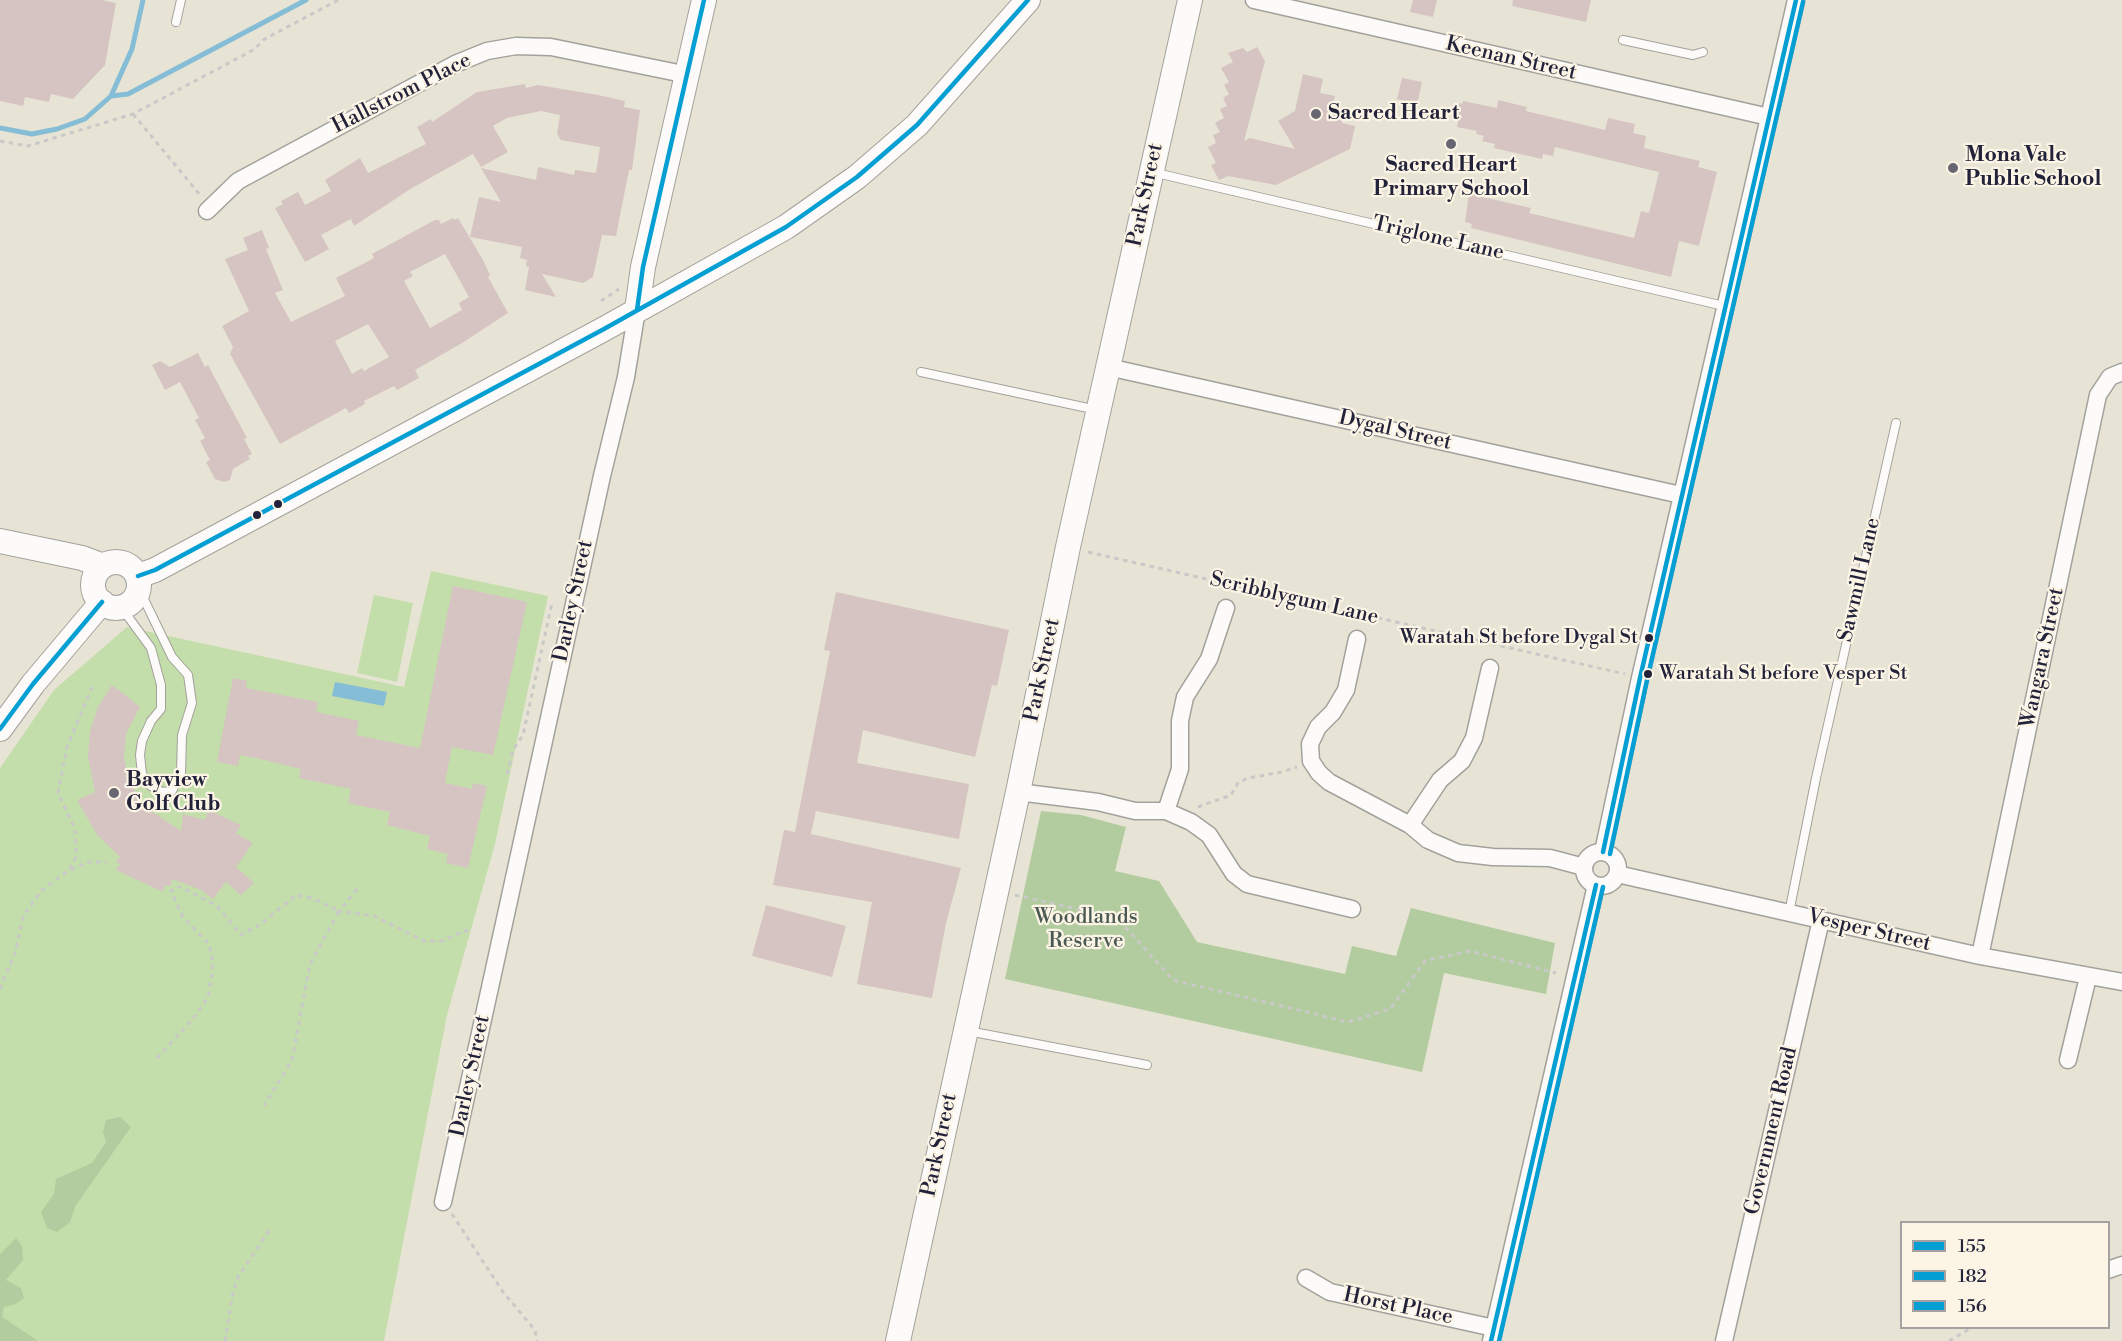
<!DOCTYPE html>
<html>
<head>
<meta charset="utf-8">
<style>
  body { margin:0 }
  #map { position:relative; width:2122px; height:1341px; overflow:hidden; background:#e8e4d5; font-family:"Libre Bodoni",serif }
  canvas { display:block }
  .legend { position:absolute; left:1900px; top:1221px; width:210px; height:108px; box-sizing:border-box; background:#fcf5e5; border:2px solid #a5a1a1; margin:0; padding:8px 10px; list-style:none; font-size:18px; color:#22223b }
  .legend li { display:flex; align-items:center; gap:12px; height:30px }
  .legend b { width:30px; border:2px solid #a5a1a1 }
</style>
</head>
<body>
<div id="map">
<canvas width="2122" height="1341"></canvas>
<ul class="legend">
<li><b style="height:8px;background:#059fd4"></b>155</li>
<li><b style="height:8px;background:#059fd4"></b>182</li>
<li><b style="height:8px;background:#059fd4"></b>156</li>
</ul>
</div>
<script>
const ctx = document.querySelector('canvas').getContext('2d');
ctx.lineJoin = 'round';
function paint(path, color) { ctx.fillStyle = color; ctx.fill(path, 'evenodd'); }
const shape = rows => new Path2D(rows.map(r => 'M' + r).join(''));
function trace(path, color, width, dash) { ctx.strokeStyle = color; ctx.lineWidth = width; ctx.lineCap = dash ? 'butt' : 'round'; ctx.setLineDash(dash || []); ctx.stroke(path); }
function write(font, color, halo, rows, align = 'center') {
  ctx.font = font + ' "Libre Bodoni",serif'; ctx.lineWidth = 4.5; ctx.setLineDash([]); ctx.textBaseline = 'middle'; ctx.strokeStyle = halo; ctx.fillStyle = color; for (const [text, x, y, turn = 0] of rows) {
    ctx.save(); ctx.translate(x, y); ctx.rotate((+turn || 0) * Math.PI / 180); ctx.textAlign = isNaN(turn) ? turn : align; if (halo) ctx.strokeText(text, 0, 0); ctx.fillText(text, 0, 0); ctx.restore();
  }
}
paint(shape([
  [431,571,548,596,495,844,447,1015,384,1341,0,1341,0,768,54,690,127,627,404,687],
  [374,595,413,603,397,682,357,673]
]), '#c4deab');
paint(shape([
  [1041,811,1081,815,1126,827,1115,871,1159,881,1197,942,1345,974,1352,946,1396,956,1411,908,1555,943,1546,994,1444,973,1422,1072,1005,979],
  [120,1117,131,1127,76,1205,70,1222,57,1232,47,1228,41,1212,54,1194,56,1179,92,1163,106,1142,103,1132,106,1120],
  [16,1238,22,1246,23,1260,6,1280,21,1288,24,1298,16,1304,4,1307,2,1317,38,1341,0,1341,0,1254]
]), '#b2cca0');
paint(shape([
  [335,682,387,692,384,706,332,696]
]), '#85bdd6');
trace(shape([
  [111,96,128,94,306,0],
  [0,128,32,134,57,129,85,119,111,96,132,49,143,0]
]), '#85bdd6', 5);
paint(shape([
  [0,0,102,0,116,3,105,65,73,99,51,94,49,102,25,97,23,106,0,101],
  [1413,0,1437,0,1433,17,1410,12],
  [1513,0,1591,0,1586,22,1512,6],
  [1257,47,1265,61,1244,141,1250,138,1295,149,1278,121,1295,111,1303,74,1323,79,1320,93,1335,96,1332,108,1344,110,1342,123,1355,126,1350,149,1276,185,1228,176,1219,180,1211,165,1216,163,1208,147,1216,143,1213,135,1220,132,1215,123,1224,118,1220,109,1227,106,1223,98,1229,94,1224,85,1229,82,1221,68,1233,62,1228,53,1243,48,1247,52],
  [1402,78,1422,82,1417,104,1397,99],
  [525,84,526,88,538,85,598,95,625,101,624,107,640,110,632,170,629,170,616,236,602,235,593,277,583,283,542,274,556,297,525,290,529,267,526,266,527,260,520,258,522,247,470,237,479,197,501,202,481,168,536,180,538,167,574,175,575,170,596,173,600,147,561,140,557,134,560,115,541,111,507,118,493,126,508,152,481,167,473,154,412,188,354,226,351,219,321,235,329,249,305,262,275,208,283,204,281,201,298,192,305,205,331,191,325,180,360,158,368,173,426,144,417,127,431,119,432,122,477,92],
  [1498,100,1527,107,1526,111,1605,130,1608,118,1635,124,1633,133,1646,136,1644,148,1700,161,1698,167,1717,172,1699,246,1679,241,1671,277,1471,228,1472,224,1465,222,1469,194,1531,208,1529,213,1634,238,1641,211,1649,213,1659,172,1555,147,1553,156,1543,154,1542,159,1494,148,1495,144,1482,141,1484,136,1476,134,1477,131,1457,127,1458,121,1455,120,1459,103,1462,104,1463,101,1497,108],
  [453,218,455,220,458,218,483,260,490,275,488,277,508,313,462,343,415,370,419,378,397,390,394,386,364,401,365,404,349,413,346,408,280,444,230,354,233,347,222,326,249,311,225,259,248,250,243,238,262,230,269,248,266,249,283,290,275,293,291,322,345,296,336,278,374,258,372,254,435,220,439,220,441,224],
  [445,254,469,297,459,303,462,310,430,328,404,281,413,276,410,272],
  [368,324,389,357,364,371,362,368,352,374,335,341],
  [198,353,205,367,208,365,247,438,244,439,252,454,248,456,250,459,233,469,230,480,224,482,215,479,206,462,210,460,200,441,205,438,195,420,199,418,180,382,165,390,152,365,160,361,170,367],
  [453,586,527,602,493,755,452,747,445,783,472,789,473,783,487,786,468,868,446,863,448,854,427,849,430,836,387,825,390,812,348,803,351,789,299,778,301,769,260,759,240,755,238,766,217,762,233,678,247,681,246,688,318,702,316,712,359,721,356,735,420,748],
  [836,592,1009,630,997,686,992,685,975,757,863,730,857,763,969,784,959,839,816,811,811,834,961,868,946,923,932,998,857,984,872,902,773,885,784,830,795,832,830,651,824,650],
  [112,685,140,707,126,734,124,756,128,780,144,806,181,831,183,814,205,820,208,810,241,825,236,833,253,843,236,867,254,883,241,895,226,882,213,899,201,890,172,879,171,886,165,885,163,892,116,870,120,864,116,862,120,857,98,836,77,800,95,792,88,757,90,731,98,707],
  [766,905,846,926,832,977,752,956]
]), '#d5c4c2');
const lane = shape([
  [176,22,181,0],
  [1623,40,1693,55,1703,52],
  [1152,172,1724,306],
  [921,372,1097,410],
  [121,607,151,648,161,685,161,709,151,721,142,741,140,755,142,774,151,786,162,792,172,791,181,773,182,735,192,703,188,675,172,657,139,589],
  [1789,913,1816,778,1896,423],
  [968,1031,1147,1065]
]);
const street = shape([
  [1254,0,1769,117],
  [207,211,238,181,455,64,487,51,516,46,551,47,688,75],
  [1108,367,1681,495],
  [1357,639,1346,690,1333,712,1318,727,1310,744,1311,761,1319,773,1329,782,1410,825,1428,840,1458,853,1493,857,1550,858,1584,867],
  [1018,792,1098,802,1135,811,1166,811,1191,822,1209,835,1234,874,1247,884,1352,909],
  [1166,811,1180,769,1180,721,1185,697,1209,659,1226,608],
  [1410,825,1440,780,1462,761,1474,738,1490,668],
  [1603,852,1640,678,1796,0],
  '1584 869a17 17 0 1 1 34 0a17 17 0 1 1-34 0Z',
  [1617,874,1980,956,2122,982],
  [1980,956,2098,395,2110,377,2122,372],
  [2068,1060,2088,977],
  [443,1202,602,476,626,377,637,310],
  [2108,1270,2122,1265],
  [1306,1278,1330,1292,1494,1328],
  [1491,1341,1596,885],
  [1724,1341,1821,920]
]);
const secondary = shape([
  [637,310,643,267,704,0],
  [0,541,82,558,103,566],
  '93 585a23 23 0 1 1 46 0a23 23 0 1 1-46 0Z',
  [138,576,155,570,604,329,786,227,857,177,917,125,1028,0],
  [0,729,33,684,102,602],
  [898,1341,1018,792,1068,547,1190,0]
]);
trace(lane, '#a3a19b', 10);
trace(street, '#a3a19b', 19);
trace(secondary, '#a3a19b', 26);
trace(shape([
  [133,114,201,196],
  [0,141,28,146,133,114,255,49,263,40,338,0],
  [601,301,619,289],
  [1088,552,1625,674],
  [507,774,513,750,523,735,552,603],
  [1198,807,1231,795,1238,783,1248,778,1282,772,1297,767],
  [71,870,87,862,107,862],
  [357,889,339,911,374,916,424,941,442,941,463,931,473,930],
  [1015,895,1117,918,1173,980,1348,1022,1390,1009,1425,961,1470,951,1556,973],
  [0,989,15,953,23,916,42,890,69,870,76,857,75,829,58,793,67,747,92,687],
  [157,1058,193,1019,208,997,212,975,213,961,209,944,183,917,171,891,176,887,181,887,217,906,241,935,261,924,296,895,312,898,339,911,310,964,292,1060,264,1106],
  [452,1214,503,1292,535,1330,537,1341],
  [225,1341,233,1293,238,1277,270,1229],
  [1949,1341,1971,1328]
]), '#c9c9c7', 3, [4.5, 4.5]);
trace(lane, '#fcfbf9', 8);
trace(street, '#fcfbf9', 16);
trace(secondary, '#fcfbf9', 24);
trace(shape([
  [1603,852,1640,678,1796,0],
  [1491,1341,1596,885]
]), '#059fd4', 4.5);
trace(shape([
  [1610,854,1647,680,1803,2],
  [1499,1341,1603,887]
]), '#059fd4', 4.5);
trace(shape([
  [637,310,643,267,704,0],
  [138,576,155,570,604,329,786,227,857,177,917,125,1028,0],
  [0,729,33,684,102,602]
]), '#059fd4', 4.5);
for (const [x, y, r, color] of [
  [1316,114,6,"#676671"],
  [1451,144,6,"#676671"],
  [1953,168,6,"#676671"],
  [278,504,5,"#22223b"],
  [257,515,5,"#22223b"],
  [1649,638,5,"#22223b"],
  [1648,674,5,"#22223b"],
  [114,793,6,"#676671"]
]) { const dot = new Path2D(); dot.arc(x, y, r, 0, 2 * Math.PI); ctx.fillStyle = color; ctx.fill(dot); trace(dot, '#fcf5e5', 2); }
write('20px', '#22223b', '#fcf5e5', [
  ["Waratah St before Dygal St",1638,638],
  ["Waratah St before Vesper St",1659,674,"left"]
], 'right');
write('21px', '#22223b', '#fcf5e5', [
  ["Keenan Street",1511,59,13],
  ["Hallstrom Place",402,94,-27],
  ["Park Street",1146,195,-78],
  ["Triglone Lane",1438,239,13],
  ["Dygal Street",1395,431,13],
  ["Sawmill Lane",1860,580,-77],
  ["Scribblygum Lane",1294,599,13],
  ["Darley Street",574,601,-78],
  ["Wangara Street",2043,658,-78],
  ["Park Street",1043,670,-78],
  ["Vesper Street",1869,931,13],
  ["Darley Street",471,1076,-78],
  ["Government Road",1772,1131,-77],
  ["Park Street",940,1145,-78],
  ["Horst Place",1398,1307,12]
]);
write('bold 21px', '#22223b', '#fcf5e5', [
  ["Sacred Heart",1328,114],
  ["Mona Vale",1965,156],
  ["Public School",1965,180],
  ["Sacred Heart",1451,166,"center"],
  ["Primary School",1451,190,"center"],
  ["Bayview",126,781],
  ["Golf Club",126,805]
], 'left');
write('21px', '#4a5952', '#fcf5e5', [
  ["Woodlands",1086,918],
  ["Reserve",1086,942]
]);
</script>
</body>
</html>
